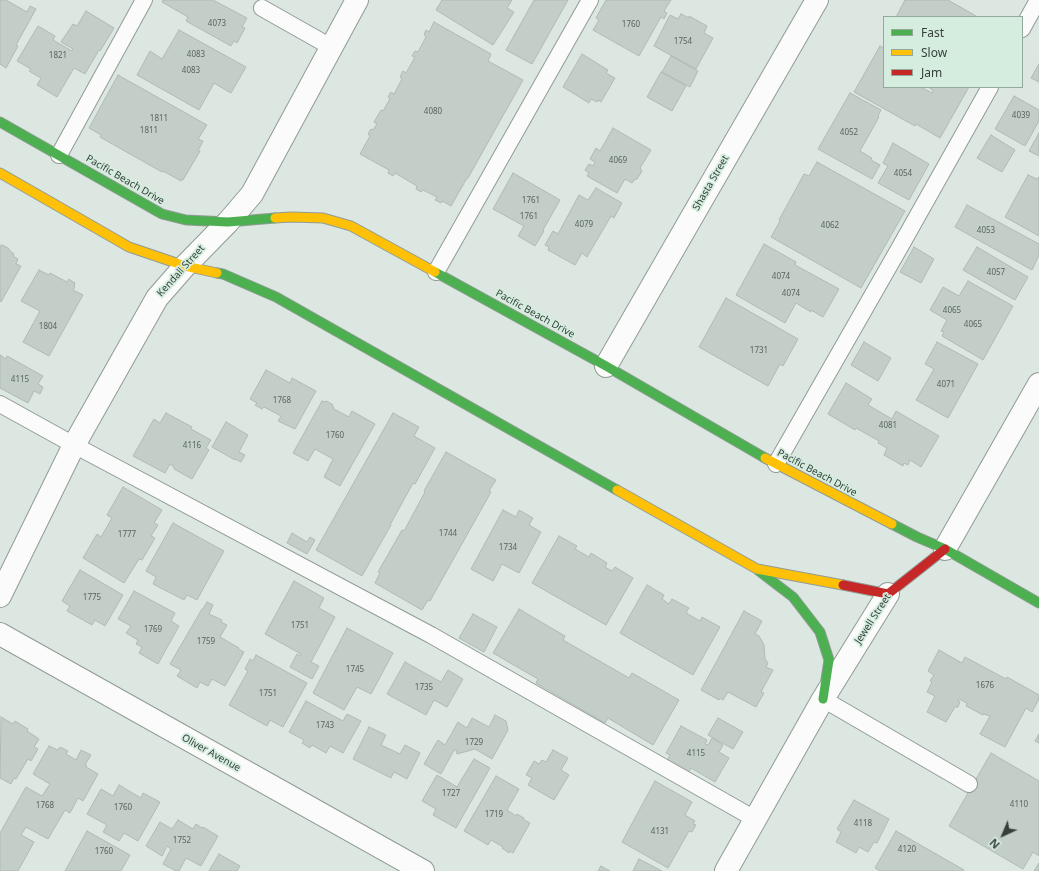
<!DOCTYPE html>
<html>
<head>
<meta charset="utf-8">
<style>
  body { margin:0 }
  #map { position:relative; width:1039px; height:871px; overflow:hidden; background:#dbe7e0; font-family:"Noto Sans",sans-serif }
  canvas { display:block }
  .legend { position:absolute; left:883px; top:16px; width:140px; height:72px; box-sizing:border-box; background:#d5eddf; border:1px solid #95a89d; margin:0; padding:5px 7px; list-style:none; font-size:12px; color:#36403a }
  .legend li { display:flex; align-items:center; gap:8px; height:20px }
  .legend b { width:20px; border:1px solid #95a89d }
  .north { position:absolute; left:983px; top:815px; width:40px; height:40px; -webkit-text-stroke:3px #d5eddf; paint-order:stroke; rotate:224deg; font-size:11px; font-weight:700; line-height:16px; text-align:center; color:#36403a }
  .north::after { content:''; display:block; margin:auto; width:14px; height:18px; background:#36403a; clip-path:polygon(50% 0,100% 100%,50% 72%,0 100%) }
</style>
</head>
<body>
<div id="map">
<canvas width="1039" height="871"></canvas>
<ul class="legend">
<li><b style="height:5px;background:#4caf50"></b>Fast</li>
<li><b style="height:5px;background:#ffc107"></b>Slow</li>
<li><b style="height:5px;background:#c62828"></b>Jam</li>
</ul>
<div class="north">N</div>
</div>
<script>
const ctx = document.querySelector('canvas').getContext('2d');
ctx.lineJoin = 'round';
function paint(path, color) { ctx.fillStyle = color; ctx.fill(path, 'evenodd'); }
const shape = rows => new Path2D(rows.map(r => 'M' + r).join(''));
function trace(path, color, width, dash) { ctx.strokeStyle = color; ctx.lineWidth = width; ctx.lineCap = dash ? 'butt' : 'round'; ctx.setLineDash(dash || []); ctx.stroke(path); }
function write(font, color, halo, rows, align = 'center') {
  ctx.font = font + ' "Noto Sans",sans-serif'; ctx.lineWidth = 3.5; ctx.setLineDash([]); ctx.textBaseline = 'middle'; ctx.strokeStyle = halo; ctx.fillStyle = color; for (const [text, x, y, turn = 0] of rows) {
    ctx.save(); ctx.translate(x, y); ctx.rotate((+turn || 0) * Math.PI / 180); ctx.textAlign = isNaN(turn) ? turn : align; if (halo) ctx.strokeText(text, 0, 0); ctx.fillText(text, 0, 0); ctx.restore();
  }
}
const building = shape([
  [0,0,6,0,27,12,30,6,36,9,16,45,18,46,6,68,0,64,0,0],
  [163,0,213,0,247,18,242,27,245,28,237,43,234,41,231,46,186,21,188,17,162,2,163,0],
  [442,0,512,0,507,8,514,12,493,45,436,10,442,0],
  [534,0,568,0,532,64,506,50,534,0],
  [606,0,671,0,664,11,667,13,664,19,661,17,639,56,593,30,599,20,596,18,606,0],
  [905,0,948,0,976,16,976,17,896,17,905,0],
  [86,11,114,28,100,51,99,50,85,74,74,68,57,97,37,85,41,78,29,71,31,69,17,61,38,26,55,36,53,40,72,51,73,49,61,42,73,24,77,26,86,11],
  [681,14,689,18,689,16,707,26,704,33,713,38,696,69,654,46,670,15,678,19,681,14],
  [434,22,491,54,488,61,523,80,468,178,467,178,451,206,442,201,441,203,435,200,437,197,423,190,421,192,416,189,417,186,395,173,393,176,388,173,389,170,360,154,370,136,368,134,371,129,373,130,377,124,374,122,381,110,383,111,390,99,388,97,391,92,394,94,402,79,400,77,403,71,406,73,415,57,412,56,415,51,418,52,426,37,424,35,426,30,429,32,434,22],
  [179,30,246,67,231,93,214,83,199,110,137,75,150,51,162,59,179,30],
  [880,46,884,48,884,87,921,87,932,93,933,90,928,87,969,87,940,138,916,124,915,126,854,92,880,46],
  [582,54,608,70,606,73,615,78,601,102,598,100,597,102,591,99,589,103,563,87,582,54],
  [671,56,698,71,690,87,662,72,671,56],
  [1039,64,1039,82,1031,78,1039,64],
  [661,72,686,86,672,111,647,97,661,72],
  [118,75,207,125,198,139,203,141,198,151,200,151,183,180,182,179,181,181,163,171,162,172,100,137,101,135,89,128,118,75],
  [850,93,881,110,878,116,879,117,860,151,872,158,871,160,880,165,872,179,818,149,850,93],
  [1014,96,1039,110,1039,121,1025,146,995,129,1014,96],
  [613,128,651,150,640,168,642,171,637,179,634,180,632,183,625,179,617,193,587,176,589,173,585,170,589,164,593,166,595,162,590,159,596,148,600,151,613,128],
  [1039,133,1039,156,1029,151,1039,133],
  [991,135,1015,150,1002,172,977,158,991,135],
  [893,143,929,164,909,200,878,183,888,166,883,163,893,143],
  [817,162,905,211,861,288,771,237,780,221,779,220,804,174,809,176,817,162],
  [513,173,560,200,543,230,544,231,535,246,518,236,524,226,493,209,513,173],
  [1028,175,1037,179,1039,177,1039,236,1005,217,1028,175],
  [596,188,622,203,614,218,611,216,587,257,582,253,575,265,548,250,549,247,545,245,553,231,558,234,579,195,588,200,596,188],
  [967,205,1039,244,1039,255,1032,270,955,227,967,205],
  [764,244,796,262,795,265,839,289,823,317,811,310,811,312,796,303,785,323,736,295,764,244],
  [2,245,8,248,10,251,14,254,13,256,18,259,16,264,21,266,1,302,0,301,0,246,2,245],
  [914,247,934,259,921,283,900,272,914,247],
  [977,247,1028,277,1015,300,963,270,977,247],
  [39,270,49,275,50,273,67,282,69,279,70,280,75,283,74,286,75,287,73,290,83,295,49,356,23,342,40,311,21,301,39,270],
  [968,281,1013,306,983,360,942,336,944,332,941,331,947,320,930,310,943,287,959,296,968,281],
  [726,298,798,339,783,366,780,364,768,386,699,347,726,298],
  [864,342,891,358,878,381,851,365,864,342],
  [937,342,978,364,948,418,916,400,934,369,925,364,937,342],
  [0,355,6,359,7,356,43,376,38,384,43,387,40,394,34,391,28,403,0,388,0,355],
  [266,370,290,383,292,378,316,391,295,429,278,421,281,416,264,407,262,409,255,405,257,403,250,399,266,370],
  [846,383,872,399,868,405,892,419,896,411,939,436,921,467,910,460,908,465,904,463,903,466,884,455,887,448,878,443,879,441,856,428,855,430,828,414,846,383],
  [322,401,324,402,326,401,332,404,334,409,349,417,352,411,375,424,340,486,324,477,333,459,315,449,308,461,293,453,322,401],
  [166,413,192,427,191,429,211,440,206,448,209,450,192,479,174,469,174,467,170,464,165,473,133,456,154,419,160,423,166,413],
  [393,413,419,427,414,436,435,448,415,484,413,483,390,525,391,525,362,576,316,550,393,413],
  [226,422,248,435,239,452,245,455,241,462,235,459,235,460,212,447,226,422],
  [446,452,496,480,489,491,491,492,430,601,428,600,422,610,375,583,380,573,378,572,402,530,404,531,425,492,424,491,446,452],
  [123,487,162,510,154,523,158,525,151,536,155,538,142,560,139,559,124,583,83,558,97,534,101,537,112,518,107,515,123,487],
  [503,510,516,517,519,510,533,518,529,525,541,532,519,573,502,564,493,581,471,569,503,510],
  [173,523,224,551,197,600,187,595,184,600,153,584,156,577,146,571,173,523],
  [292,533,307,542,310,537,315,540,307,554,287,543,292,533],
  [559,536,577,546,575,549,589,557,591,553,607,563,605,567,612,571,615,567,633,578,606,625,532,583,559,536],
  [80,570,123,595,105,626,95,620,92,625,67,611,70,606,62,601,80,570],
  [294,581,324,598,319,608,335,617,311,662,319,666,312,679,290,667,297,654,300,656,301,654,265,634,294,581],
  [647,585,664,595,662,599,669,604,672,599,689,608,686,613,700,621,702,617,720,627,693,675,620,633,647,585],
  [134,591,175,613,171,621,179,626,158,664,139,653,142,647,136,644,138,640,126,633,131,626,118,619,134,591],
  [207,602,213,605,209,614,222,620,221,622,227,625,220,637,239,648,238,649,244,652,225,686,212,679,208,686,200,682,197,688,177,676,181,670,170,664,202,609,203,609,207,602],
  [519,609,565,636,563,640,629,678,632,673,679,700,653,745,608,718,605,723,536,683,538,679,493,653,519,609],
  [744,611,762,621,755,634,759,636,764,645,765,659,768,663,766,667,773,670,761,692,764,693,756,707,728,692,723,700,720,698,719,700,701,690,744,611],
  [473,614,497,627,484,652,459,638,473,614],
  [347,628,393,653,371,694,357,687,344,710,313,693,347,628],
  [939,650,962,663,965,657,1006,679,1007,677,1039,695,1039,699,1032,712,1026,708,1005,747,980,734,990,716,984,714,983,715,966,706,967,703,959,699,958,701,960,702,958,707,955,707,946,722,927,712,935,696,927,692,932,682,930,681,934,675,928,671,939,650],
  [256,655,307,683,283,727,270,720,267,726,229,705,248,671,245,669,250,659,253,661,256,655],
  [405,662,441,682,448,670,463,679,447,707,434,700,426,715,387,694,405,662],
  [306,701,343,721,347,714,361,721,343,753,330,746,326,753,312,745,310,748,302,743,304,740,289,732,306,701],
  [495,715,506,721,508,730,492,759,475,749,457,754,456,750,454,750,441,774,424,764,438,740,445,745,458,722,467,728,472,718,489,727,495,715],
  [1,717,13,724,15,721,28,729,27,731,39,739,34,747,38,749,31,761,28,759,16,779,14,778,11,784,0,778,1,717],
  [718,718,743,732,733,749,708,735,718,718],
  [681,726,707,740,705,744,708,745,712,738,723,745,719,752,729,758,715,782,691,768,688,773,667,761,670,755,666,753,681,726],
  [369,727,386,735,381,745,400,754,405,745,420,753,407,779,394,772,391,778,353,759,369,727],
  [1039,734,1039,743,1035,741,1039,734],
  [49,746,58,750,60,747,68,751,66,754,76,760,81,750,91,755,85,765,87,766,86,767,98,774,83,801,78,798,70,813,65,810,48,839,26,827,21,835,34,842,18,871,0,871,0,833,26,787,42,796,50,784,33,774,49,746],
  [553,750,568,758,561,770,569,775,554,800,528,785,532,778,526,775,534,761,539,764,542,760,546,762,553,750],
  [991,753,1039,781,1039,856,1033,852,1023,869,949,826,991,753],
  [474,759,490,768,456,828,433,815,436,809,422,801,437,775,457,787,474,759],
  [496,776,519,789,507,810,516,816,517,814,524,818,523,819,530,823,513,853,510,851,509,853,502,848,503,847,491,840,488,845,464,831,496,776],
  [655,781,692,802,685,815,695,821,693,824,696,825,692,832,689,831,668,868,622,842,655,781],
  [119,785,141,798,143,793,160,802,138,841,124,833,119,841,103,832,107,825,87,814,101,789,113,796,119,785],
  [854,800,889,819,877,843,874,842,868,852,859,847,856,853,836,842,841,832,837,829,854,800],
  [178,820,193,829,196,824,202,828,203,827,218,836,201,866,186,858,179,871,176,871,163,864,171,849,167,846,162,856,146,846,160,822,172,829,178,820],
  [87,831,130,855,121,871,65,871,87,831],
  [896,831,964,870,963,871,880,871,875,868,896,831],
  [219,854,240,866,237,871,209,871,219,854],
  [639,859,662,871,633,871,639,859],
  [1039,863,1039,871,1034,871,1039,863],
  [601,866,610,871,598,871,601,866]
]);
paint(building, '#c3cec8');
trace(building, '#b1bab5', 1);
const lane = shape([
  [262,8,331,47],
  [1022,29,1038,0],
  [59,155,144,0],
  [436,272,590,0],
  [0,404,74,445,431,635,755,819],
  [776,464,900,247,990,87],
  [823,699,969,784]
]);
const street = shape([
  [606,366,817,0],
  [945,549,1039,384],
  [0,596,74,445,157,298,185,266,228,222,252,194,357,0],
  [0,634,423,871],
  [726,871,823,699,888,594]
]);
const fast = shape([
  [0,122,162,214,186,220,228,222,275,218],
  [435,272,606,366,765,458],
  [217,273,223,274,276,297,617,490],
  [892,524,917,537,945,549,1039,603],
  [759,571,793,597,820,632,829,660,823,699]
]);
const slow = shape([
  [0,173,129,247,185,266,217,273],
  [275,218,291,217,323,218,351,226,435,272],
  [765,458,892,524],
  [617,490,757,569,843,585]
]);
const jam = shape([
  [843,585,888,594,945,549]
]);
trace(lane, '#919b95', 18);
trace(street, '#919b95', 24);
trace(fast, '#919b95', 11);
trace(slow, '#919b95', 11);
trace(jam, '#919b95', 11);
trace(lane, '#fafbfa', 16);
trace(street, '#fafbfa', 22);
trace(fast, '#4caf50', 9);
trace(slow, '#ffc107', 9);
trace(jam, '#c62828', 9);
write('8px', '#59645e', null, [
  ["4073",217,24],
  ["1760",631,25],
  ["1754",683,42],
  ["4083",196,55],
  ["1821",58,56],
  ["4083",191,71],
  ["4080",433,112],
  ["4039",1021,116],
  ["1811",159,119],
  ["1811",149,131],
  ["4052",849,133],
  ["4069",618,161],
  ["4054",903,174],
  ["1761",531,201],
  ["1761",529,217],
  ["4079",584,225],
  ["4062",830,226],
  ["4053",986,231],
  ["4057",996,273],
  ["4074",781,277],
  ["4074",791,294],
  ["4065",952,311],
  ["4065",973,325],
  ["1804",48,327],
  ["1731",759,351],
  ["4115",20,380],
  ["4071",946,385],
  ["1768",282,401],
  ["4081",888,426],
  ["1760",335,436],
  ["4116",192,446],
  ["1744",448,534],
  ["1777",127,535],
  ["1734",508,548],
  ["1775",92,598],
  ["1751",300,626],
  ["1769",153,630],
  ["1759",206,642],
  ["1745",355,670],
  ["1676",985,686],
  ["1735",424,688],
  ["1751",268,694],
  ["1743",325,726],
  ["1729",474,743],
  ["4115",696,754],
  ["1727",451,794],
  ["4110",1019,805],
  ["1768",45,806],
  ["1760",123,808],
  ["1719",494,815],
  ["4118",863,824],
  ["4131",660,832],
  ["1752",182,841],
  ["4120",907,850],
  ["1760",104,852]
]);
write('10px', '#36403a', '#d5eddf', [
  ["Pacific Beach Drive",125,180,30],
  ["Shasta Street",711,183,-60],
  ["Kendall Street",181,271,-48],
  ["Pacific Beach Drive",535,314,29],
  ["Pacific Beach Drive",817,473,28],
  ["Jewell Street",873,619,-57],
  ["Oliver Avenue",211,753,29]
]);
</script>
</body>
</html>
